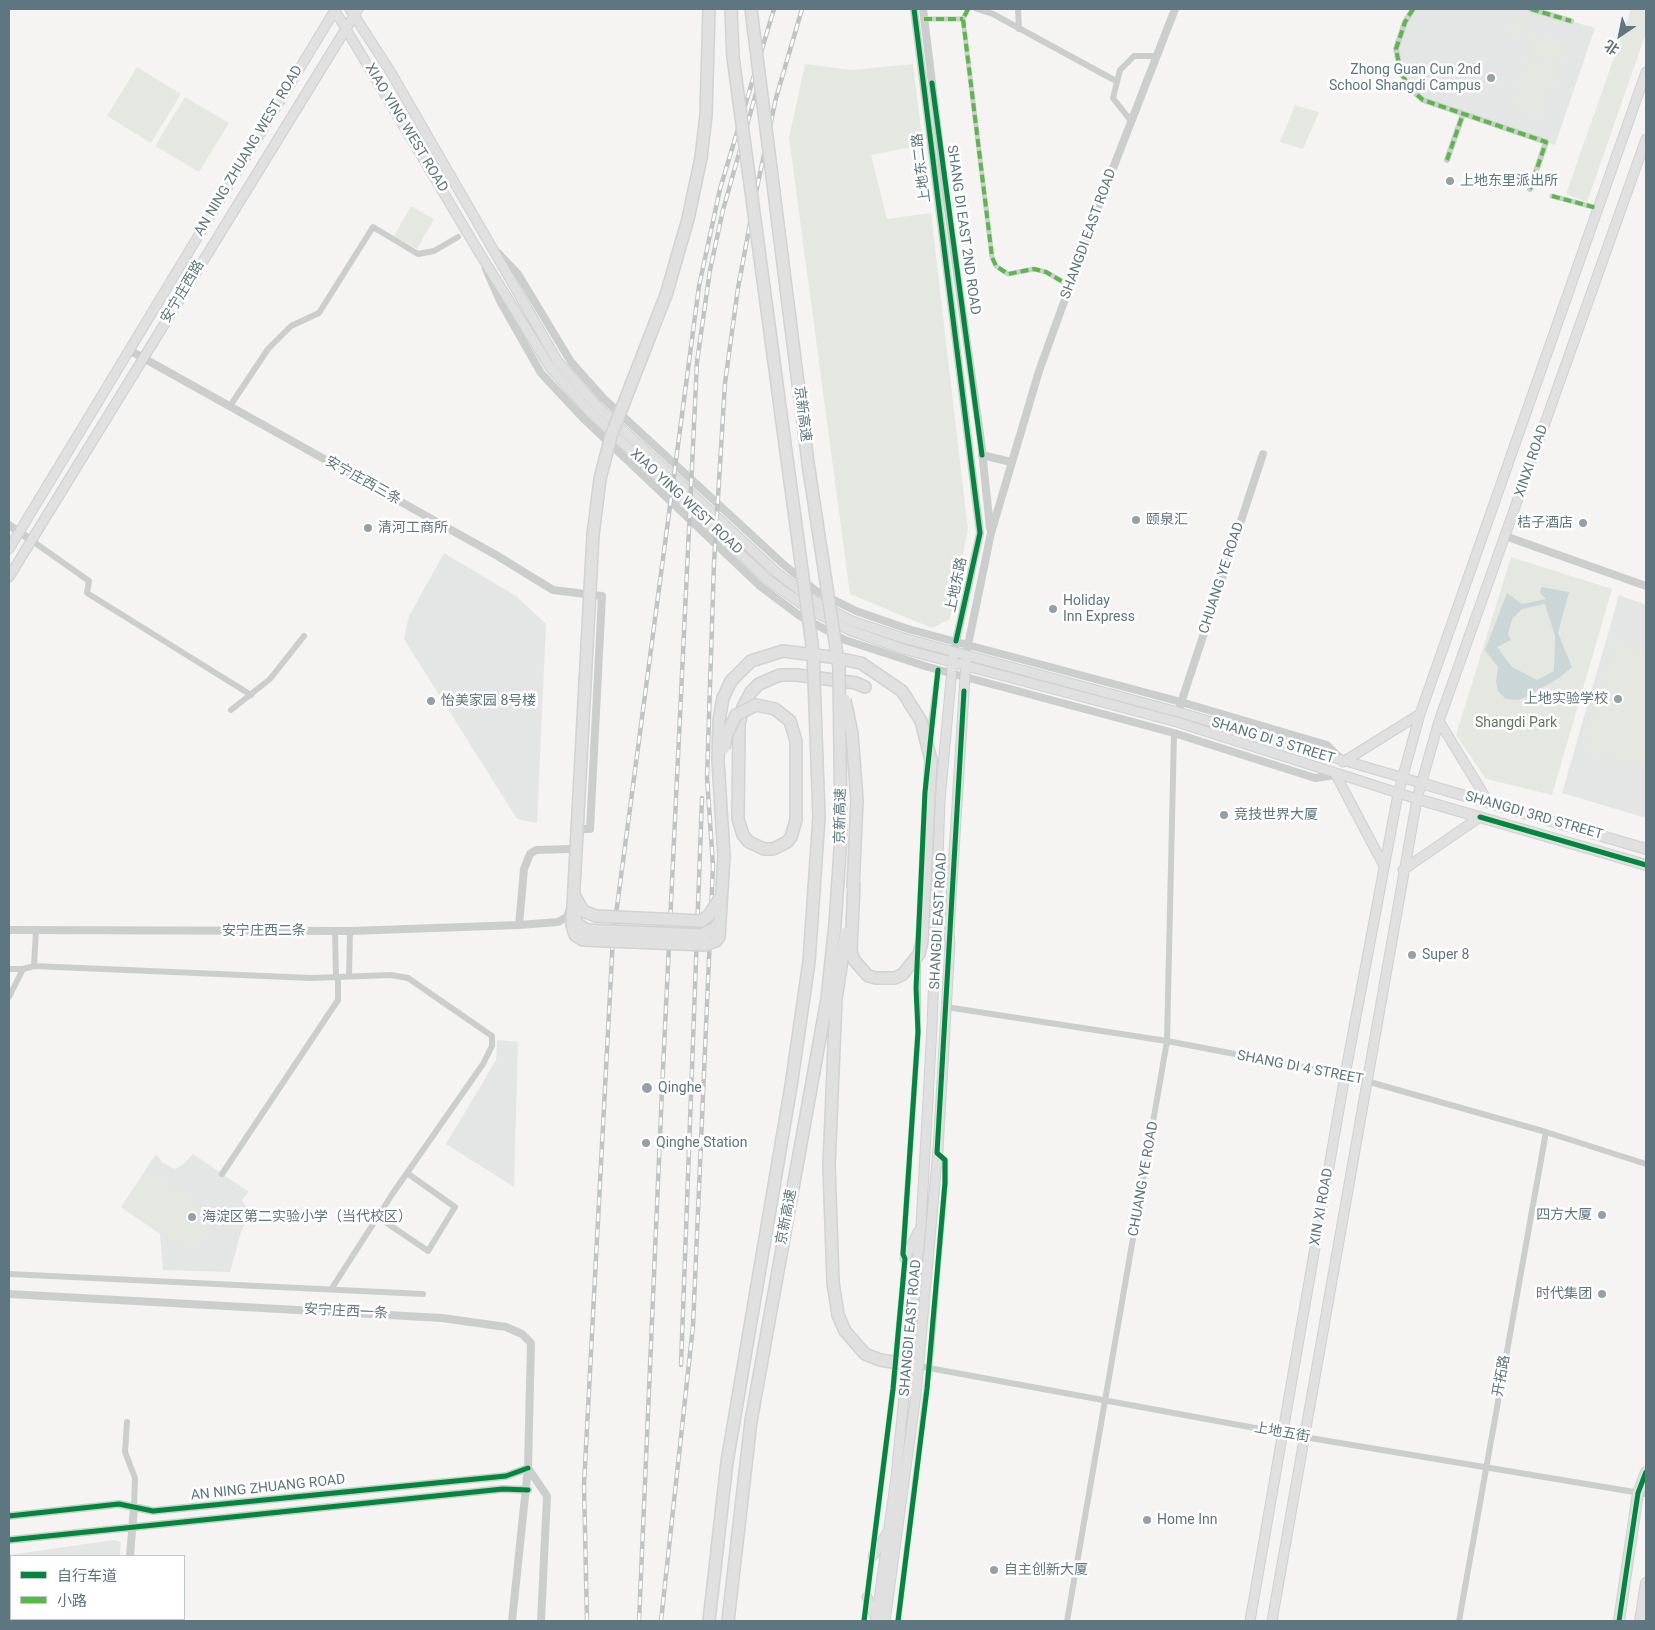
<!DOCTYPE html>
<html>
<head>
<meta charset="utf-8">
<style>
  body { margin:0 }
  #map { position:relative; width:1655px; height:1630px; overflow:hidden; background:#f5f4f3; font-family:Roboto,"Noto Sans SC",sans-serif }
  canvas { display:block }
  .frame { position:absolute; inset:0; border:10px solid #5e767f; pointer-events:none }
  .legend { position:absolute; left:10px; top:1555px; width:175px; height:65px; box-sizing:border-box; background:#fff; border:1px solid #bfc8cc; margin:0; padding:6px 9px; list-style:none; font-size:15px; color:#5e767f }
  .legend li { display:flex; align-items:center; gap:10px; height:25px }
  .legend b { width:25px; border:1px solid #bfc8cc }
  .north { position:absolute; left:1595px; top:10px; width:50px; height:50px; -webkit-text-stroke:4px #fff; paint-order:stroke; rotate:214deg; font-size:14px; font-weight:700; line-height:20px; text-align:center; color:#5e767f }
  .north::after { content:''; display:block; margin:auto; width:18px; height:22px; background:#5e767f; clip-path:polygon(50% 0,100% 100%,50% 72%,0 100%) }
</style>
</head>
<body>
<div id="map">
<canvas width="1655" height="1630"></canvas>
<div class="frame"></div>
<ul class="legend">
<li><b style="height:6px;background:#00873e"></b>自行车道</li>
<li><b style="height:6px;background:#58b947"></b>小路</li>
</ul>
<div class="north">北</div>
</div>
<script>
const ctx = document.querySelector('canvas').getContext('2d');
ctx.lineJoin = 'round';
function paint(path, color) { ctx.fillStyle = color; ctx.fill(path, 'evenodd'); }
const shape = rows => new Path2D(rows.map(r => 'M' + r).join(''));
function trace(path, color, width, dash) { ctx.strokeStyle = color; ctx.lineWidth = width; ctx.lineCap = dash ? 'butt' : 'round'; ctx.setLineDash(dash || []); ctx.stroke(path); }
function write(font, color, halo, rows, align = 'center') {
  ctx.font = font + ' Roboto,"Noto Sans SC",sans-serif'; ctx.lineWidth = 5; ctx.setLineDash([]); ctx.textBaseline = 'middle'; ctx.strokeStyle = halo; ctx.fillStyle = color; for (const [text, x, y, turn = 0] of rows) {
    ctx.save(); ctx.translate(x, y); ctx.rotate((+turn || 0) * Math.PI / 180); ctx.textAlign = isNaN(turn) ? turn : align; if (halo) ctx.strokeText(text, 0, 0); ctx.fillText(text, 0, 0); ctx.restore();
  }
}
paint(shape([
  [1413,9,1530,9,1595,28,1555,145,1423,100,1408,87,1396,49],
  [444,553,516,596,546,624,537,823,517,819,404,639,409,616],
  [1619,595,1646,605,1646,818,1562,793],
  [497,1040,518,1042,514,1187,446,1144,496,1060],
  [156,1154,162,1162,175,1169,183,1164,193,1154,249,1192,242,1200,251,1213,241,1232,230,1272,163,1270,160,1234,121,1207],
  [114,1540,121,1542,120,1556,11,1556,11,1619,116,1619,115,1621,9,1621,9,1555]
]), '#e4e6e5');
paint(shape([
  [1631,9,1646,9,1646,33,1587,202,1566,194],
  [1516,15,1527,19,1518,41,1508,37],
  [1534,34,1567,45,1561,62,1528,52],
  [1529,57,1558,67,1541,116,1511,106],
  [805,64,852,70,913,64,923,145,871,155,887,219,931,213,968,530,950,619,932,628,850,594,789,138],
  [137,67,181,94,151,143,107,116],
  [185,97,229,123,199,172,155,146],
  [1295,105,1319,112,1303,149,1280,142],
  [411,206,434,219,417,249,394,236],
  [1511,557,1612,589,1552,795,1486,779,1456,735],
  [1615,645,1646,654,1646,767,1585,750],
  [148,1171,214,1216,193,1247,184,1247,124,1206]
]), '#e5e8e1');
paint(shape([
  [1541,587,1569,592,1558,633,1572,667,1559,678,1528,696,1518,700,1506,699,1498,691,1496,681,1498,667,1485,650,1507,593,1522,604,1546,599,1540,593],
  [1545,604,1555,636,1554,671,1537,680,1512,667,1497,647,1511,640,1508,634,1512,619,1522,609]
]), '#cbd6d7');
const secondary = shape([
  [334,9,477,249,550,367,589,411,767,579,806,607,849,630,903,649,1177,722,1417,799],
  [350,9,390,71,558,362,597,406,775,571,811,599,852,621,903,638,1178,712,1421,783],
  [9,549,335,10],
  [9,577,358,9],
  [1439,721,1489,803],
  [1343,762,1420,714],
  [1336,775,1384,866],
  [1403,870,1480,817],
  [905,1259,918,1232],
  [873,1556,887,1533],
  [867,1597,876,1618],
  [876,1621,896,1477,921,1225,932,1027,940,800,953,658],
  [885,1621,916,1394,938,1149,950,943,949,932,966,661],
  [1250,1621,1345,1075,1398,794,1420,714,1646,72],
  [1272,1621,1417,799,1439,721,1646,139]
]);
const primary = shape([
  [1421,783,1646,849],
  [1417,799,1646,865],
  [1619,1621,1638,1493,1646,1472],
  [1640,1621,1646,1583]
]);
const motorway = shape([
  [775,709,790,721,796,741,796,820,791,837,787,842,773,849,764,849,749,842,743,835,738,819,739,724,743,707,751,692,759,684,780,675,797,675,856,683,865,687],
  [829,1166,833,1282,838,1315,845,1331,865,1354,880,1360,918,1366]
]);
trace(secondary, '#ced1d2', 11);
trace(primary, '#d0d1d1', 12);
trace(motorway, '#d1d2d2', 14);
trace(shape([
  [968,9,963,19,992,257,996,266,1008,274,1034,269,1046,272,1070,286],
  [924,19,963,19],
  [1552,196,1597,208]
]), '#cccece', 5);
trace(shape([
  [977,9,993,14,1116,81],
  [1018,9,1019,29],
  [1413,9,1405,22,1396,49,1400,69,1408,87,1423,100,1546,142,1530,189],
  [1531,9,1571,21],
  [1131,121,1113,98,1120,70,1134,56,1156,56],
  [1447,160,1463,114],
  [230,406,268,349,291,326,319,313,373,227,418,254,434,251,458,237],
  [31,540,89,581,87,593,251,695],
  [231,710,270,679,304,636],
  [929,740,938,670],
  [335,931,336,977],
  [34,966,36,931],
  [9,969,23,969,34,966,311,978,391,975,408,978,492,1036,492,1046,483,1064,393,1193,332,1288],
  [349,976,350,931],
  [9,997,23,969],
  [946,1007,1167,1041,1345,1075,1546,1132,1646,1164],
  [222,1174,338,1000,338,977],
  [378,1217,428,1251,455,1207,407,1173],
  [9,1274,423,1294],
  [918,1366,1304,1437,1646,1494],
  [127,1422,125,1452,135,1478,134,1507],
  [864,1621,893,1389,905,1259,903,1254,918,1032,918,957],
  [898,1621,931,1352,945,1183,945,1160,937,1153],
  [1067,1621,1167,1041,1174,733],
  [1459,1621,1546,1132]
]), '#cccece', 6);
trace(shape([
  [914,9,980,533,955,646],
  [923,9,945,189,981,441,990,528],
  [498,253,518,274,571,362,603,398,783,564,816,591,856,611,908,629,1181,702,1327,745,1342,760],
  [486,269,500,301,541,373,582,417,760,586,800,616,845,640,928,667,1174,733,1315,778,1336,775],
  [129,350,496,555,553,590,602,596,590,829,582,829,578,836],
  [982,455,1011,462],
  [9,525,31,540],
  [1505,536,1646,586],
  [967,650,991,533,1039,371,1103,194,1175,9],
  [1180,706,1263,454],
  [519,925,524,869,530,854,536,850,571,849],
  [9,930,350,931,519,925,558,922,567,917,570,909],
  [9,1294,442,1318,506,1327,522,1334,531,1343,528,1468,512,1621],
  [9,1516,119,1504,153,1511,506,1476,528,1468,547,1496,541,1621],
  [9,1540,503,1489,528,1490],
  [130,1556,134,1507],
  [125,1621,125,1619]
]), '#cccece', 8);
trace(secondary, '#e0e0e1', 9);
trace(primary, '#e0e0e1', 10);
trace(motorway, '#e0e0e1', 11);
const rail = shape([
  [681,1365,702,798],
  [587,1621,584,1485,613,937,699,286,720,189,774,9],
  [639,1621,662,1090,697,362,710,270,723,210,762,72],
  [661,1621,693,1326,713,866,707,777,714,563,725,383,738,288,755,197,776,98,802,9]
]);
trace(rail, '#c1c4c4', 4.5);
trace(rail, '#fff', 2.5, [8]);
const motorwayBridge = shape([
  [709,9,706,115,701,158,688,219,666,295,611,436,600,479,593,535,572,925,575,935,583,940,705,945,716,941,719,937,724,856,718,761,719,720,723,698,731,681,751,661,783,651,831,657,861,663,902,691,921,721,931,760,922,941,919,954,903,974,895,978,876,978,868,976,854,960,851,951,854,882],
  [845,700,852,734,857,800,853,888],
  [724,748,726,736,736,715,756,705,775,709],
  [574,895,583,911,596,916,701,921,709,915,720,898],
  [573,913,577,924,587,930,701,935,714,929,720,922],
  [829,1166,836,999,846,933],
  [709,1621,727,1462,791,1086,809,962,819,817,813,652,733,57,731,9],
  [728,1621,751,1421,827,999,835,924,841,836,839,668,808,463,751,9]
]);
trace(motorwayBridge, '#d1d2d2', 14, []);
trace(motorwayBridge, '#e0e0e1', 11);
trace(shape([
  [968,9,963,19,992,257,996,266,1008,274,1034,269,1046,272,1070,286],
  [1413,9,1405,22,1396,49,1400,69,1408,87,1423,100,1546,142,1530,189],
  [1531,9,1571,21],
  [924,19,963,19],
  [1447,160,1463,114],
  [1552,196,1597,208]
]), '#58b947', 4, [8, 4]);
trace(shape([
  [914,9,980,533,956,641],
  [932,83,982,455],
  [1480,817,1646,865],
  [9,1516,119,1504,153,1511,506,1476,528,1468],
  [9,1540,503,1489,528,1490],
  [864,1621,893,1389,905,1259,903,1254,918,1032,916,988,925,792,938,670],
  [898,1621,927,1389,945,1183,945,1160,937,1153,964,691],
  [1619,1621,1638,1493,1646,1472]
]), '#00873e', 5);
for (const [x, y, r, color] of [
  [1491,78,5,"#93a2a8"],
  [1450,181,5,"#93a2a8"],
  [1136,520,5,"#93a2a8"],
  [1583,523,5,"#93a2a8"],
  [368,528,5,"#93a2a8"],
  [1053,609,5,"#93a2a8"],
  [1618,699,5,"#93a2a8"],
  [431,701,5,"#93a2a8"],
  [1224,815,5,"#93a2a8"],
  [1412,955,5,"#93a2a8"],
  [647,1088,6,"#93a2a8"],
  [646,1143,5,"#93a2a8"],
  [1602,1215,5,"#93a2a8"],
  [192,1217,5,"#93a2a8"],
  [1602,1294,5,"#93a2a8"],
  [1147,1520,5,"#93a2a8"],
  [994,1570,5,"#93a2a8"]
]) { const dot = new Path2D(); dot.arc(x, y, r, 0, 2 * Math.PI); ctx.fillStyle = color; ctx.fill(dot); trace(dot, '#fff', 2); }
write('14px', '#5e767f', '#fff', [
  ["Zhong Guan Cun 2nd",1481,70,"right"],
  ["School Shangdi Campus",1481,86,"right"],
  ["上地东里派出所",1460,181],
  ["颐泉汇",1146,520],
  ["桔子酒店",1573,523,"right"],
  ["清河工商所",378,528],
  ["Holiday",1063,601],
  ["Inn Express",1063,617],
  ["上地实验学校",1608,699,"right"],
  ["怡美家园 8号楼",441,701],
  ["竞技世界大厦",1234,815],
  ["Super 8",1422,955],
  ["Qinghe",658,1088],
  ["Qinghe Station",656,1143],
  ["四方大厦",1592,1215,"right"],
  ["海淀区第二实验小学（当代校区）",202,1217],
  ["时代集团",1592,1294,"right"],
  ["Home Inn",1157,1520],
  ["自主创新大厦",1004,1570]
], 'left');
write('14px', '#5e767f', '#fff', [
  ["XIAO YING WEST ROAD",406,128,59],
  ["AN NING ZHUANG WEST ROAD",249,151,-59],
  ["上地东二路",922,168,-97],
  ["SHANG DI EAST 2ND ROAD",963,230,82],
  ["SHANGDI EAST ROAD",1089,234,-70],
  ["安宁庄西路",183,292,-59],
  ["京新高速",802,414,83],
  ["XINXI ROAD",1532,461,-71],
  ["安宁庄西三条",363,481,29],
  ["XIAO YING WEST ROAD",686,502,43],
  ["CHUANG YE ROAD",1222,578,-72],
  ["上地东路",957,585,-78],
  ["SHANG DI 3 STREET",1273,741,17],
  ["京新高速",841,816,-89],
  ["SHANGDI 3RD STREET",1534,816,16],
  ["SHANGDI EAST ROAD",939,921,-87],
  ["安宁庄西二条",264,931],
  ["SHANG DI 4 STREET",1300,1068,11],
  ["CHUANG YE ROAD",1144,1179,-80],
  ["XIN XI ROAD",1322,1207,-80],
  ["京新高速",787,1217,-79],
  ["安宁庄西一条",346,1312,3],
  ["SHANGDI EAST ROAD",911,1328,-85],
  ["开拓路",1502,1376,-80],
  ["上地五街",1282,1433,10],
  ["AN NING ZHUANG ROAD",268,1488,-6]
]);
write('14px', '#66775e', '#fff', [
  ["Shangdi Park",1516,723]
]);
</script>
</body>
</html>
